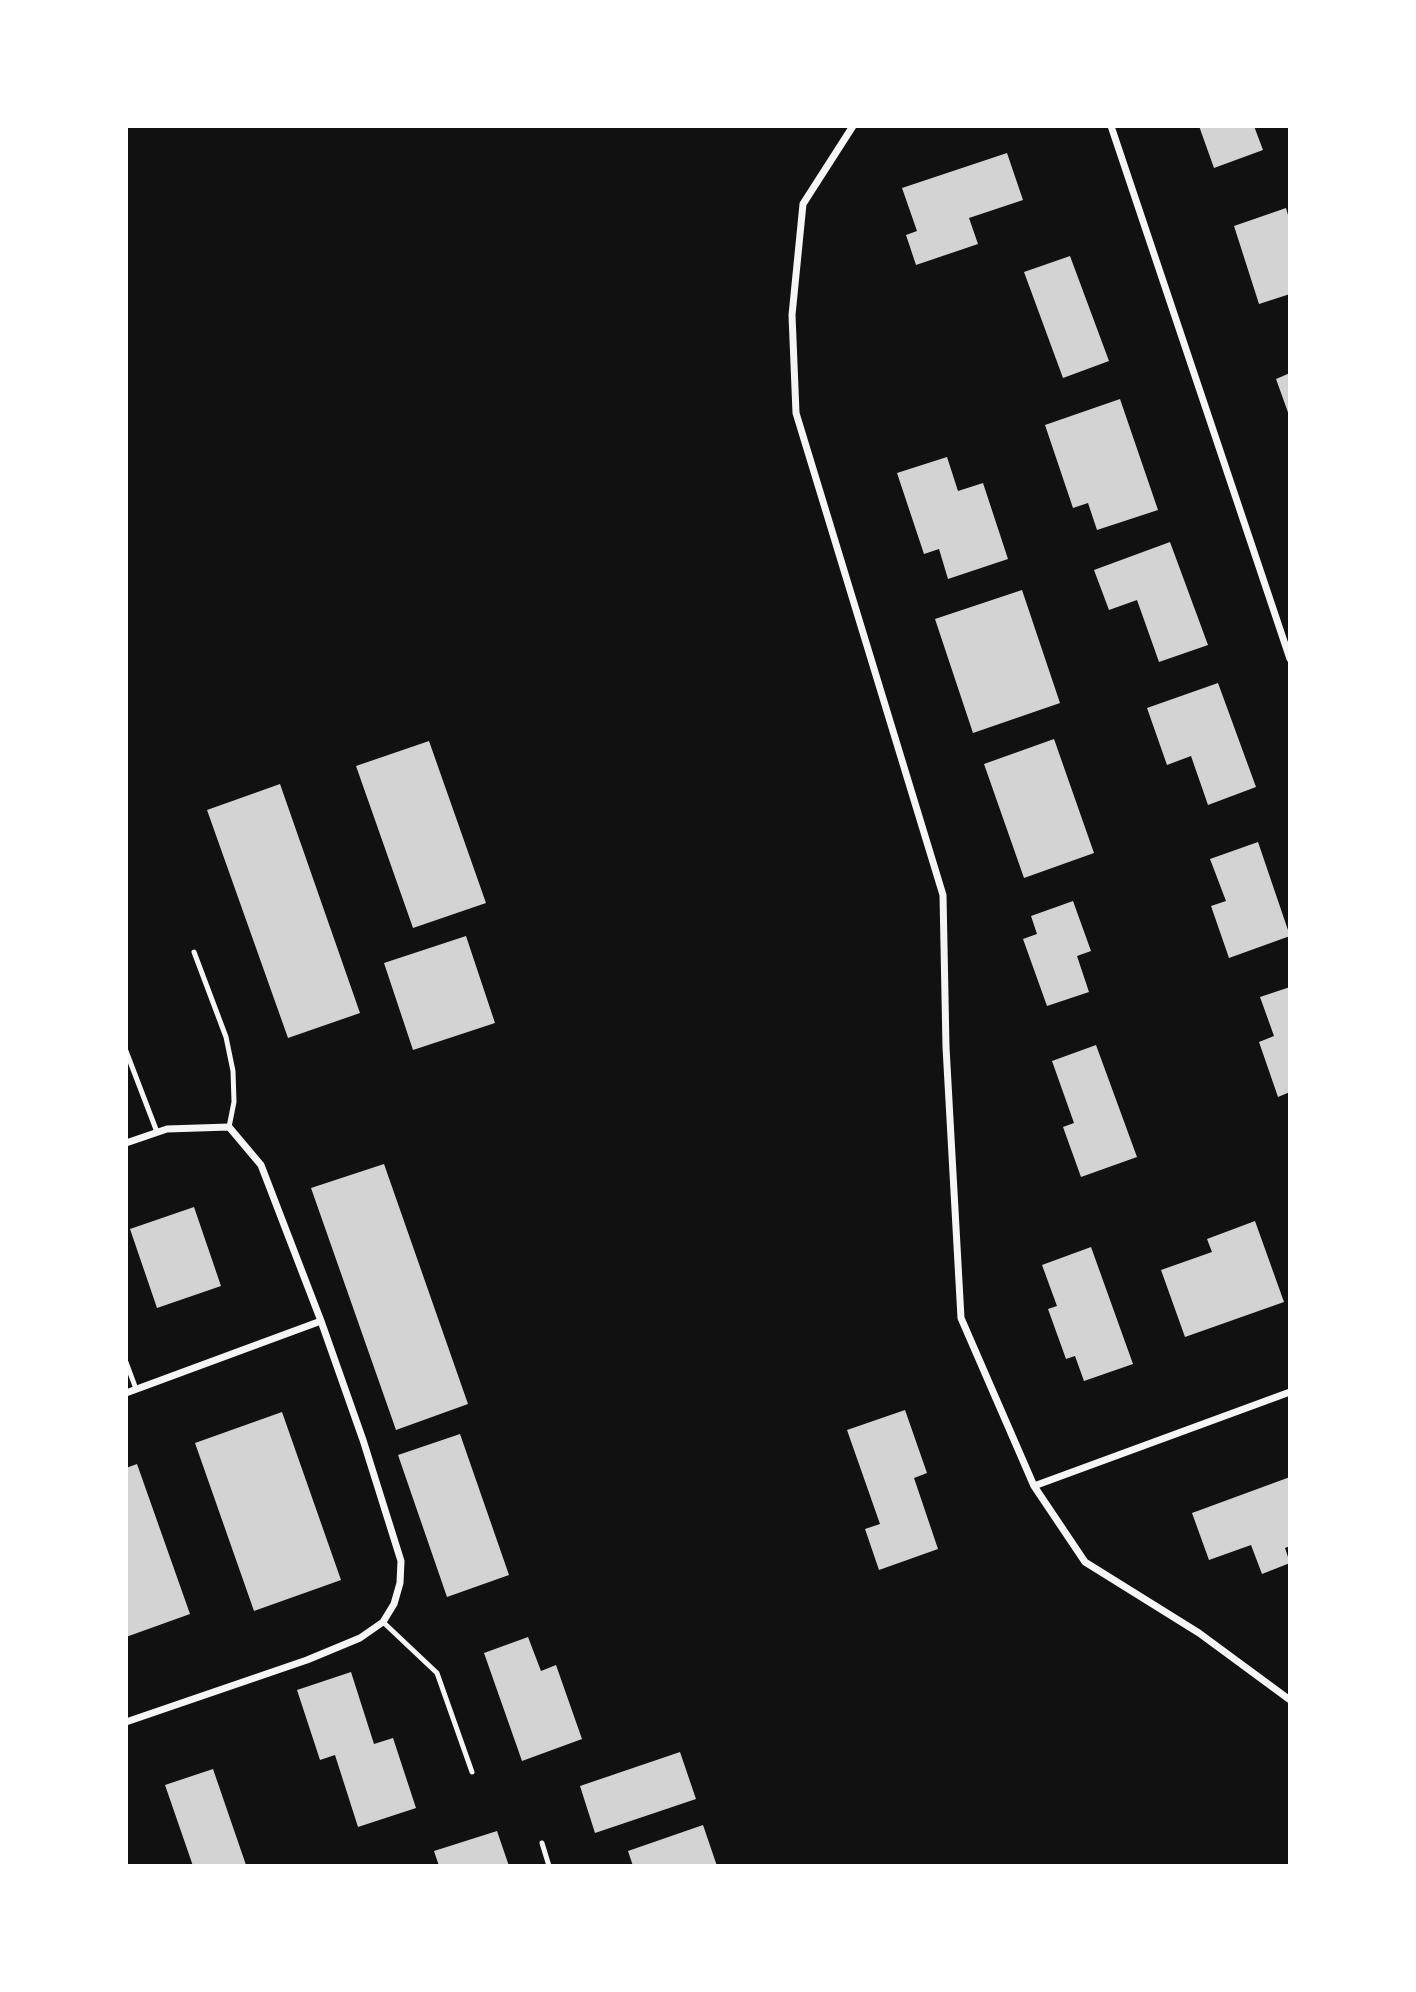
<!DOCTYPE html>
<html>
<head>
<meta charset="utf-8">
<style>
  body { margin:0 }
  #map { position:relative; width:1416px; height:1992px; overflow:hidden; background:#111; font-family:Rubik,sans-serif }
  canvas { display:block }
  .frame { position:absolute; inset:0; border:128px solid #fff; pointer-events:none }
</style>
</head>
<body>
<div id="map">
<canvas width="1416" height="1992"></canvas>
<div class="frame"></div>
</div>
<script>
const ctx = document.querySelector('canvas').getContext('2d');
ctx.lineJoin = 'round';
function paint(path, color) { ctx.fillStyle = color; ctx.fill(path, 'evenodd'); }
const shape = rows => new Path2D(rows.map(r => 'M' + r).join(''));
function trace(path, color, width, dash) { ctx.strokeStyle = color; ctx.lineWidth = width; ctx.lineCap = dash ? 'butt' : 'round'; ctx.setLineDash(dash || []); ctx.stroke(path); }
paint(shape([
  [1199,126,1254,126,1263,150,1214,168],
  [1007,153,1023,200,969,218,978,244,916,265,906,235,917,231,902,188],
  [1286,208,1290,222,1290,294,1259,304,1234,226],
  [1070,256,1109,361,1063,378,1024,272],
  [1290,373,1290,418,1276,379],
  [1120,399,1158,510,1097,530,1088,503,1073,508,1045,425],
  [947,457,958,491,983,483,1008,559,948,579,939,549,924,554,897,473],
  [1170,542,1208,645,1159,662,1137,600,1109,610,1094,570],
  [1022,590,1060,703,973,733,935,619],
  [1218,683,1256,787,1208,805,1191,756,1167,765,1147,708],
  [1054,739,1094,853,1024,878,984,764],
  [429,741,486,903,413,928,356,766],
  [280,784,360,1013,288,1038,207,810],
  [1258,842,1290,936,1229,958,1211,906,1226,901,1210,859],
  [1073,901,1091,951,1077,956,1089,992,1047,1006,1023,939,1037,934,1031,916],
  [466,936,495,1023,413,1050,384,963],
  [1290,987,1290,1092,1278,1097,1259,1042,1274,1036,1260,997],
  [1096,1045,1137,1157,1081,1177,1063,1127,1074,1123,1052,1061],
  [384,1164,468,1404,396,1430,311,1188],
  [194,1207,221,1286,157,1308,130,1229],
  [1255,1221,1284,1302,1185,1337,1161,1270,1212,1252,1207,1239],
  [1091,1247,1133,1364,1084,1381,1075,1356,1066,1359,1048,1309,1057,1306,1042,1265],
  [905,1410,927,1473,914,1478,938,1549,879,1570,865,1529,880,1524,847,1430],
  [282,1412,341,1580,254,1611,195,1443],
  [460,1434,509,1575,447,1597,398,1455],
  [137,1464,190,1614,126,1637,126,1468],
  [1290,1477,1290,1546,1285,1548,1290,1563,1262,1574,1251,1545,1209,1560,1192,1513],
  [528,1637,541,1671,556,1665,582,1739,522,1761,484,1653],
  [351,1672,374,1744,393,1738,416,1808,358,1827,335,1755,320,1760,297,1690],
  [680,1752,696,1799,595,1833,580,1786],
  [213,1769,246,1865,243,1866,193,1866,165,1785],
  [703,1825,717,1866,633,1866,628,1851],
  [497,1831,509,1866,439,1866,434,1851]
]), '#d3d3d3');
trace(shape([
  [194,952,226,1037,233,1071,234,1102,229,1127],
  [126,1051,157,1132],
  [126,1362,136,1389],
  [383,1622,437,1673,472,1772],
  [542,1843,549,1866]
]), '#f5f5f5', 5);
trace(shape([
  [853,126,803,204,792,315,796,413,943,895,946,1047,961,1318,1034,1486,1085,1562,1199,1633,1290,1700],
  [1111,126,1290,659],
  [126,1143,167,1129,229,1127,261,1165,321,1321,363,1440,401,1561,400,1583,394,1604,383,1622,360,1638,307,1660,126,1722],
  [126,1393,321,1321],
  [1034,1486,1290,1392]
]), '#f5f5f5', 7);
</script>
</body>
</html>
